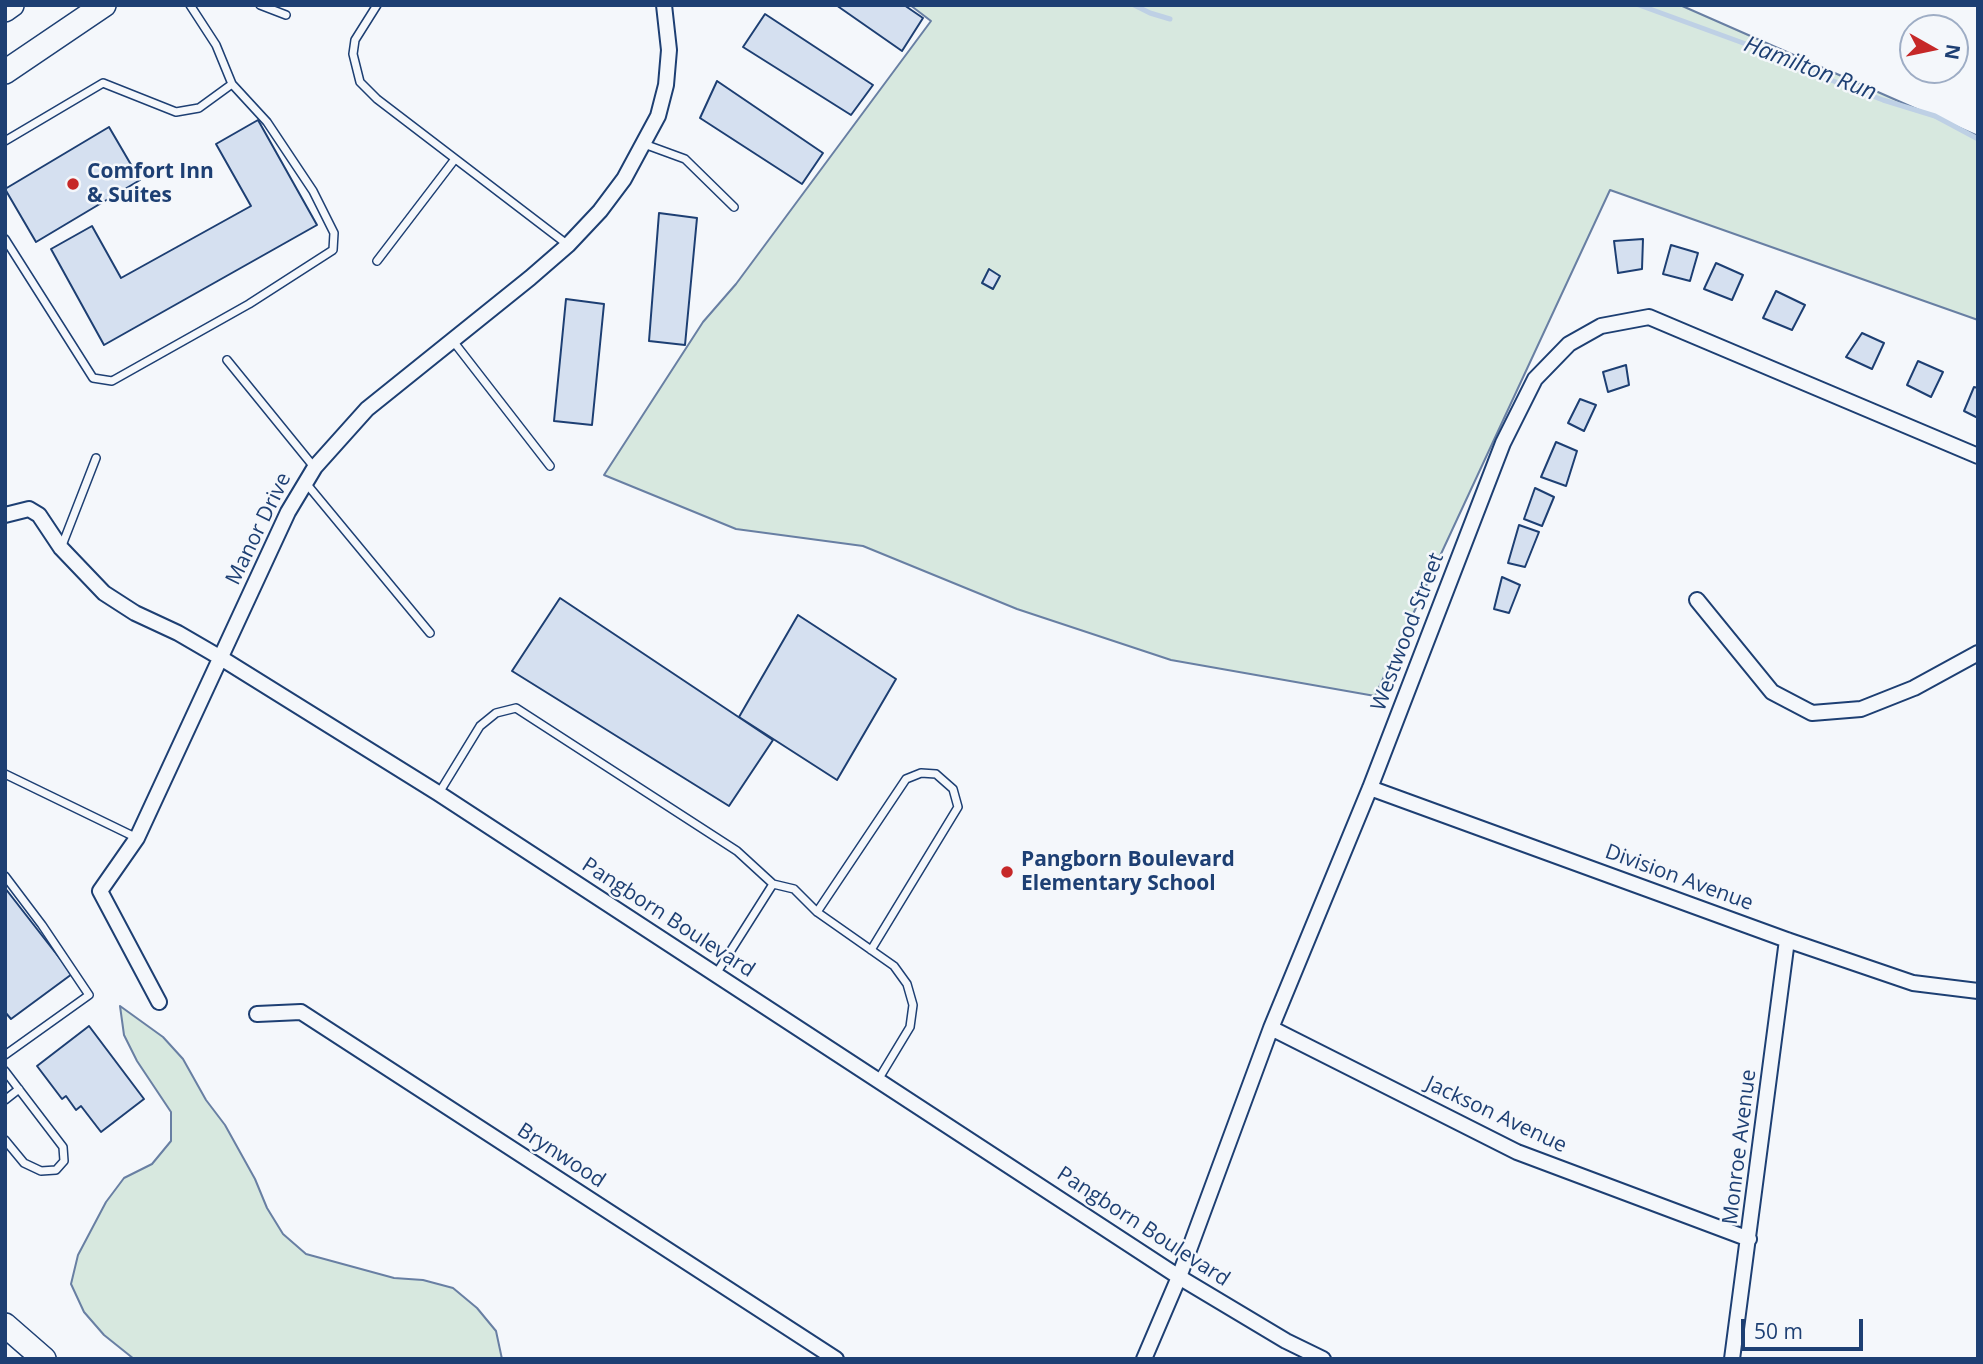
<!DOCTYPE html>
<html>
<head>
<meta charset="utf-8">
<style>
  body { margin:0 }
  #map { position:relative; width:1983px; height:1364px; overflow:hidden; background:#f4f7fb; font-family:"Open Sans",sans-serif }
  canvas { display:block }
  .frame { position:absolute; inset:0; border:7px solid #1d3f73; pointer-events:none }
  .north { position:absolute; left:1899px; top:14px; width:70px; height:70px; box-sizing:border-box; background:#f4f7fb; border:2px solid #9eadc5; border-radius:50%; rotate:99deg; font-size:19px; font-weight:700; line-height:28px; text-align:center; color:#1d3f73 }
  .north::after { content:''; display:block; margin:auto; width:24px; height:32px; background:#c62828; clip-path:polygon(50% 0,100% 100%,50% 72%,0 100%) }
  .scale { position:absolute; left:1741px; top:1319px; width:122px; height:32px; box-sizing:border-box; border:4px solid #1d3f73; border-top:0; padding-left:9px; font-size:21px; line-height:24px; white-space:nowrap; color:#1d3f73; -webkit-text-stroke:5px #f4f7fb; paint-order:stroke }
</style>
</head>
<body>
<div id="map">
<canvas width="1983" height="1364"></canvas>
<div class="frame"></div>
<div class="north">N</div>
<div class="scale">50 m</div>
</div>
<script>
const ctx = document.querySelector('canvas').getContext('2d');
ctx.lineJoin = 'round';
function paint(path, color) { ctx.fillStyle = color; ctx.fill(path, 'evenodd'); }
const shape = rows => new Path2D(rows.map(r => 'M' + r).join(''));
function trace(path, color, width, dash) { ctx.strokeStyle = color; ctx.lineWidth = width; ctx.lineCap = dash ? 'butt' : 'round'; ctx.setLineDash(dash || []); ctx.stroke(path); }
function write(font, color, halo, rows, align = 'center') {
  ctx.font = font + ' "Open Sans",sans-serif'; ctx.lineWidth = 5; ctx.setLineDash([]); ctx.textBaseline = 'middle'; ctx.strokeStyle = halo; ctx.fillStyle = color; for (const [text, x, y, turn = 0] of rows) {
    ctx.save(); ctx.translate(x, y); ctx.rotate((+turn || 0) * Math.PI / 180); ctx.textAlign = isNaN(turn) ? turn : align; if (halo) ctx.strokeText(text, 0, 0); ctx.fillText(text, 0, 0); ctx.restore();
  }
}
const green = shape([
  [910,5,1680,5,1978,136,1978,320,1610,190,1375,696,1171,660,1017,609,863,546,736,529,604,475,703,322,736,284,931,21,910,5],
  [120,1006,163,1037,183,1059,206,1100,225,1125,255,1179,267,1208,283,1234,306,1254,394,1278,423,1280,453,1288,477,1308,496,1331,502,1359,134,1359,104,1335,84,1312,71,1284,78,1255,106,1202,124,1178,152,1164,171,1141,171,1112,137,1061,124,1035,120,1006]
]);
paint(green, '#d7e8df');
trace(green, '#687fa3', 2);
trace(shape([
  [1134,5,1150,13,1170,19],
  [1639,5,1776,55,1823,77,1883,100,1935,116,1978,139]
]), '#bed0e5', 5);
const building = shape([
  [836,5,904,5,923,18,902,51,836,5],
  [765,14,873,85,851,115,743,47,765,14],
  [717,81,823,153,802,184,700,118,717,81],
  [258,120,317,225,104,345,51,249,92,226,121,278,251,206,216,144,258,120],
  [109,127,140,180,36,242,5,189,109,127],
  [659,213,697,218,685,345,649,341,659,213],
  [1643,239,1642,269,1618,273,1614,241,1643,239],
  [1671,245,1698,253,1690,281,1663,274,1671,245],
  [1716,263,1743,275,1732,300,1704,289,1716,263],
  [989,269,1000,276,993,289,982,283,989,269],
  [1776,291,1805,305,1792,330,1763,318,1776,291],
  [566,299,604,304,592,425,554,421,566,299],
  [1862,333,1884,343,1872,369,1846,357,1862,333],
  [1918,361,1943,372,1931,397,1907,385,1918,361],
  [1626,365,1629,385,1608,392,1603,372,1626,365],
  [1974,387,1978,388,1978,418,1964,411,1974,387],
  [1580,399,1596,405,1584,431,1568,423,1580,399],
  [1556,442,1577,451,1566,486,1541,477,1556,442],
  [1535,488,1554,497,1542,526,1524,519,1535,488],
  [1519,525,1539,532,1525,567,1508,563,1519,525],
  [1502,577,1520,585,1509,613,1494,609,1502,577],
  [560,598,773,740,729,806,512,671,560,598],
  [798,615,896,679,837,780,739,717,798,615],
  [5,888,72,974,11,1019,5,1012,5,888],
  [89,1026,144,1099,101,1132,81,1106,76,1110,66,1096,62,1099,37,1066,89,1026]
]);
paint(building, '#d5e0f0');
trace(building, '#1d3f73', 2);
const service = shape([
  [260,5,286,15],
  [377,5,355,40,353,54,360,82,377,99,568,245],
  [5,141,103,83,176,112,199,108,232,84],
  [644,144,685,159,734,207],
  [5,239,93,378,112,381,249,304,333,250,334,233,313,191,267,122,232,84,216,45,190,5],
  [377,261,455,159],
  [453,341,550,466],
  [227,360,314,467],
  [305,482,430,633],
  [61,548,96,458],
  [5,774,137,838],
  [439,793,480,726,496,713,516,708,737,851,773,884,716,974],
  [5,876,42,925,89,995,5,1055],
  [773,884,794,889,817,912,894,966,907,984,913,1005,910,1027,878,1080],
  [817,912,906,779,921,773,936,774,953,789,958,807,871,950],
  [5,1071,63,1147,64,1161,56,1170,41,1171,24,1163,5,1140],
  [5,1100,19,1089]
]);
const minor = shape([
  [5,515,29,509,39,515,61,548,104,593,135,613,178,633,221,658,438,793,1179,1277,1286,1341,1323,1359],
  [1697,600,1772,692,1812,713,1861,709,1914,688,1978,653],
  [1370,788,1787,940,1913,983,1978,991],
  [159,1002,100,891,137,838,288,512,315,467,367,409,530,278,568,245,600,211,624,179,658,116,666,85,669,50,664,5],
  [257,1014,301,1012,836,1359],
  [1271,1028,1517,1152,1749,1239],
  [1144,1359,1179,1277,1271,1028,1370,788,1503,443,1535,379,1569,344,1601,326,1649,317,1978,456],
  [1732,1359,1787,940]
]);
const primary = shape([
  [5,10,12,5],
  [5,72,104,5],
  [5,1325,44,1359]
]);
trace(service, '#1d3f73', 10);
trace(minor, '#1d3f73', 18);
trace(primary, '#1d3f73', 26);
trace(service, '#f4f7fb', 7);
trace(minor, '#f4f7fb', 14);
trace(primary, '#f4f7fb', 23);
for (const [x, y, r, color] of [
  [73,184,7,"#c62828"],
  [1007,872,7,"#c62828"]
]) { const dot = new Path2D(); dot.arc(x, y, r, 0, 2 * Math.PI); ctx.fillStyle = color; ctx.fill(dot); trace(dot, '#f4f7fb', 2.5); }
write('bold 21px', '#1d3f73', '#f4f7fb', [
  ["Comfort Inn",87,172],
  ["& Suites",87,196],
  ["Pangborn Boulevard",1021,860],
  ["Elementary School",1021,884]
], 'left');
write('21px', '#1d3f73', '#f4f7fb', [
  ["Manor Drive",259,529,-64],
  ["Westwood Street",1408,632,-69],
  ["Division Avenue",1679,878,20],
  ["Pangborn Boulevard",668,918,33],
  ["Jackson Avenue",1496,1115,25],
  ["Monroe Avenue",1740,1147,-83],
  ["Brynwood",561,1156,33],
  ["Pangborn Boulevard",1143,1227,33]
]);
write('italic 23px', '#1d3f73', '#f4f7fb', [
  ["Hamilton Run",1810,69,21]
]);
</script>
</body>
</html>
